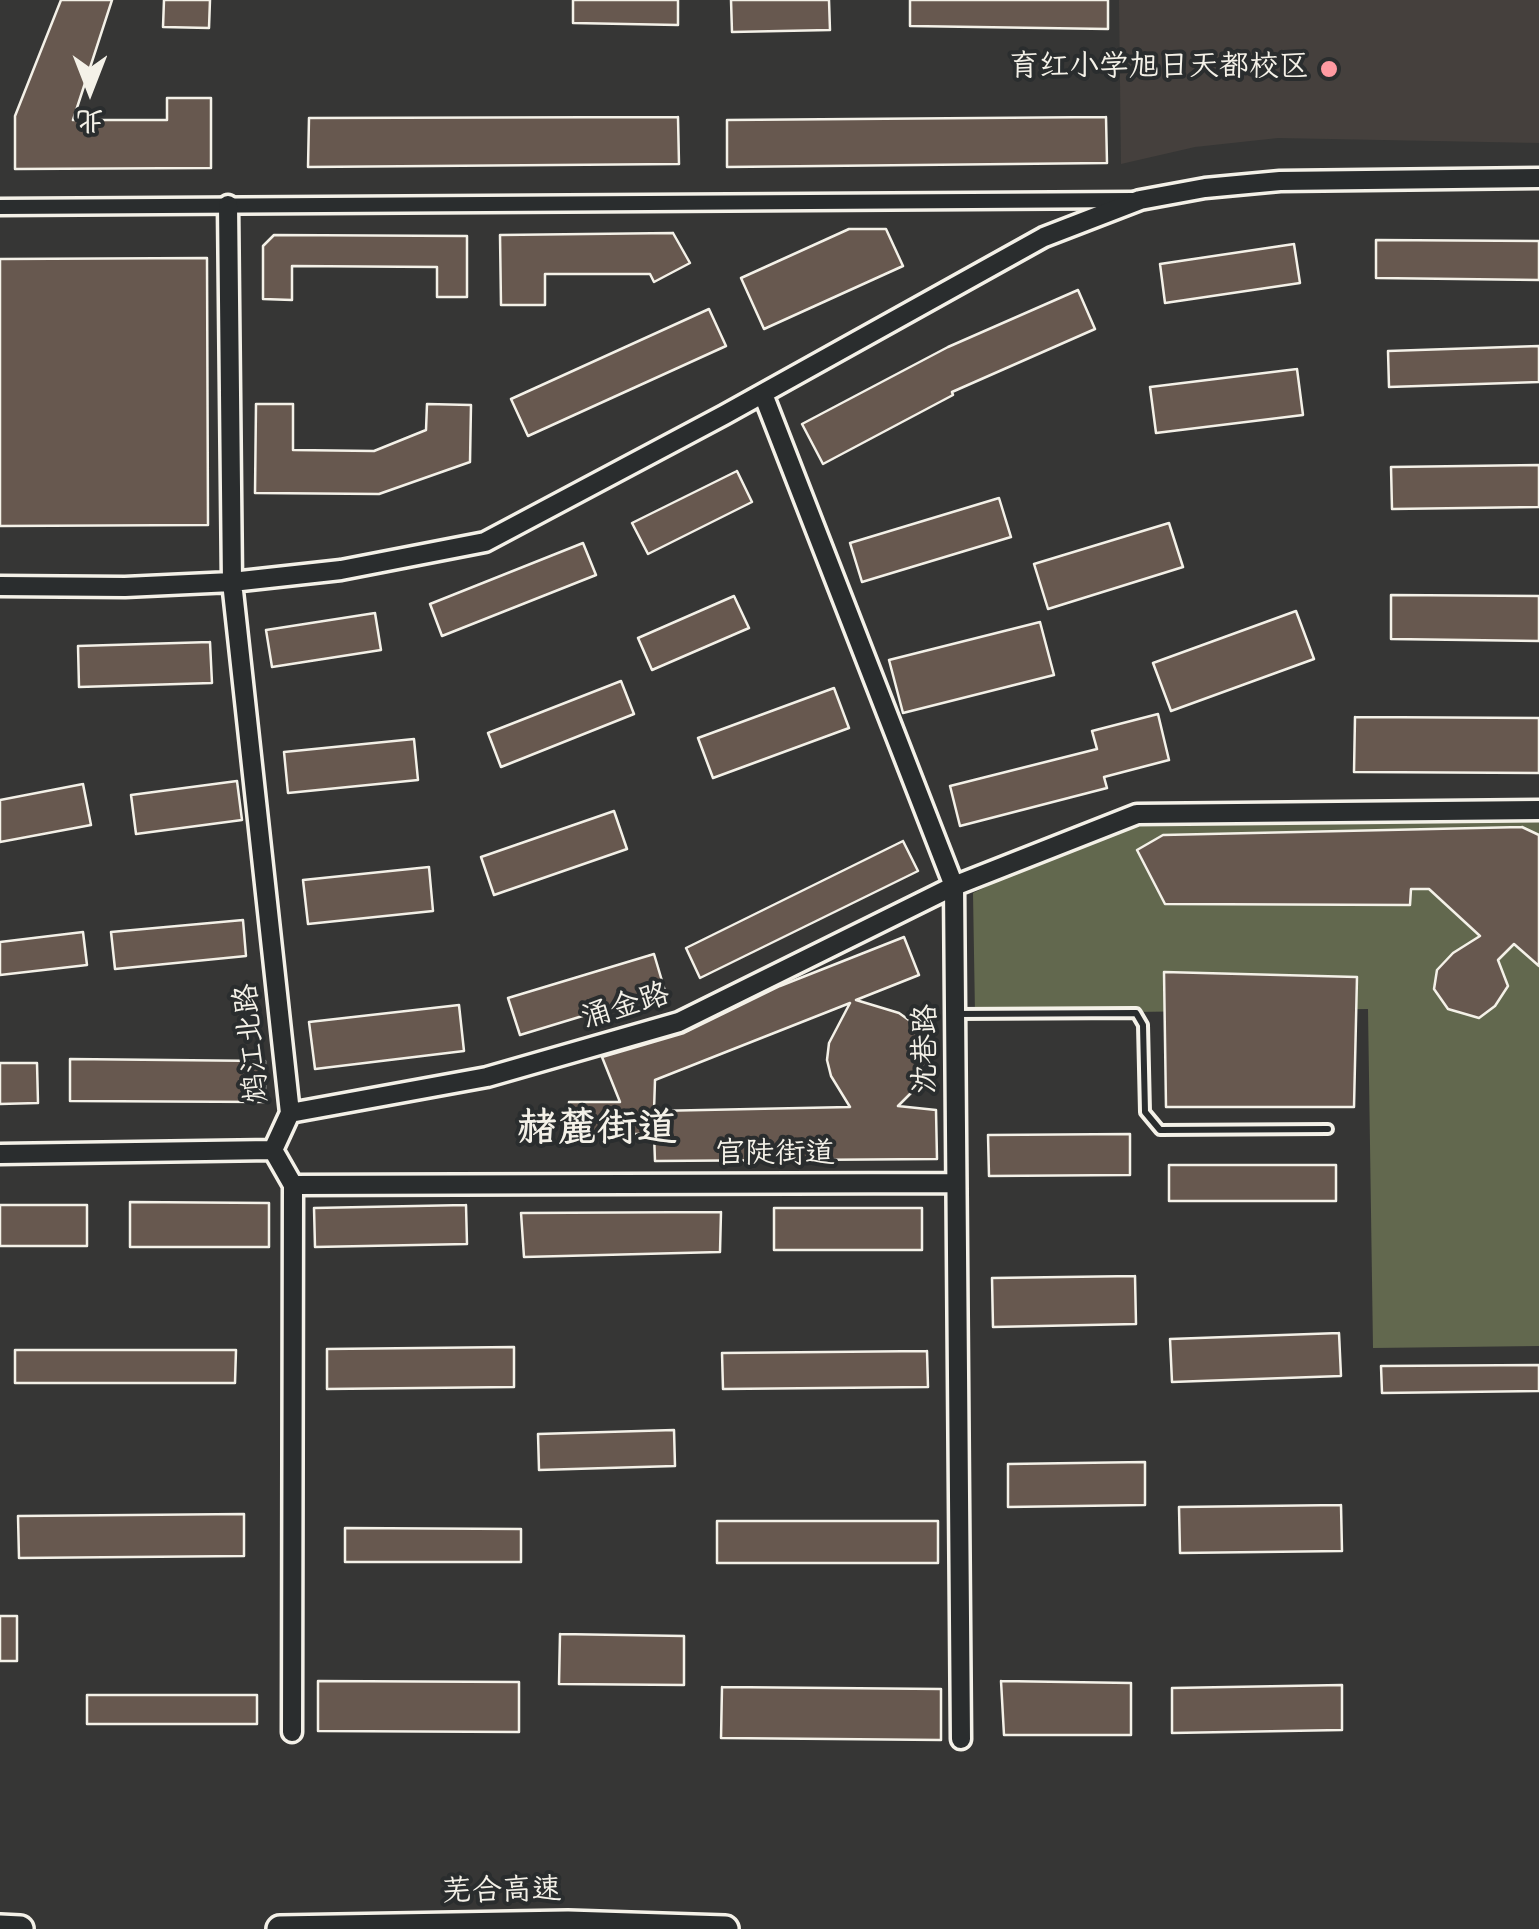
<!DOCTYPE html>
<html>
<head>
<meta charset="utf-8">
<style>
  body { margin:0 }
  #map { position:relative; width:1539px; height:1929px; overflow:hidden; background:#363635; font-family:"Architects Daughter","LXGW WenKai TC",sans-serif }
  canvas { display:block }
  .north { position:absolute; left:40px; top:40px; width:100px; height:100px; -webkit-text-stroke:8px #2a2d2e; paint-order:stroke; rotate:180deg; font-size:28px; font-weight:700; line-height:40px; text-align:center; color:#f4f1e8 }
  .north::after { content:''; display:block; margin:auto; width:35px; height:45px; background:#f4f1e8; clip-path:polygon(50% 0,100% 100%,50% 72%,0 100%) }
</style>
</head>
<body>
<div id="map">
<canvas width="1539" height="1929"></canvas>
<div class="north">北</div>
</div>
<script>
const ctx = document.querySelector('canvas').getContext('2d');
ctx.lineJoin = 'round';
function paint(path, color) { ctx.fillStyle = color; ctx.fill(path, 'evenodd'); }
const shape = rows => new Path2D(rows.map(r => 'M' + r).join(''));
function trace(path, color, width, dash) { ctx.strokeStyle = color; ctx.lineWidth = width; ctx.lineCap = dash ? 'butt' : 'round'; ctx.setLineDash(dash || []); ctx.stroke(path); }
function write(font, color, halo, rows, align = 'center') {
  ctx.font = font + ' "Architects Daughter","LXGW WenKai TC",sans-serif'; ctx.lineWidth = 8; ctx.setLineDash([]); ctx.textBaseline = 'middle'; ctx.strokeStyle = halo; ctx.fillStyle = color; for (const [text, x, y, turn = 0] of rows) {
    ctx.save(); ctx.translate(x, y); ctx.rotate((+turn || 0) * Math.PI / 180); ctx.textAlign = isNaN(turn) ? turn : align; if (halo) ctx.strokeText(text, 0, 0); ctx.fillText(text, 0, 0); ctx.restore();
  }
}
paint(shape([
  [1119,0,1539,0,1539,143,1278,138,1195,147,1121,164]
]), '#45403d');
paint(shape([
  [1137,814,1539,819,1539,1346,1373,1348,1368,1009,975,1014,973,893]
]), '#62684e');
const building = shape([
  [61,0,112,0,73,120,167,120,167,98,211,98,211,168,15,169,15,116,61,0],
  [164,0,210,0,209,28,163,27,164,0],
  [573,0,678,0,678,25,573,23,573,0],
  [731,0,829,0,830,30,732,32,731,0],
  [910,0,1108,0,1108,29,910,26,910,0],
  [678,117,679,164,308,167,309,118,678,117],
  [1106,117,1107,163,727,167,727,120,1106,117],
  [849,229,886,229,903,266,764,329,741,278,849,229],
  [673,233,690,263,654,282,650,274,545,274,545,305,501,305,500,235,673,233],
  [274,235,467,236,467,297,437,297,437,267,292,266,292,300,263,299,263,246,274,235],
  [1376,240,1539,241,1539,280,1376,278,1376,240],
  [1294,244,1300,283,1165,303,1160,264,1294,244],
  [207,258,208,525,0,526,0,259,207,258],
  [1078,290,1095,329,952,392,953,395,823,464,802,424,948,347,1078,290],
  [709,309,726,346,528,436,511,399,709,309],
  [1539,346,1539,382,1389,387,1388,351,1539,346],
  [1297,369,1303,415,1156,433,1150,387,1297,369],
  [256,404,293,404,293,450,374,451,426,430,427,404,471,405,470,462,379,494,255,493,256,404],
  [1539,465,1539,507,1392,509,1391,467,1539,465],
  [737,471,752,502,648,554,632,523,737,471],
  [999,498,1011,537,862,582,850,543,999,498],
  [1169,523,1183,567,1048,609,1034,564,1169,523],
  [583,543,596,575,442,636,430,604,583,543],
  [1391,595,1539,596,1539,641,1391,639,1391,595],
  [734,596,749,628,652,670,638,638,734,596],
  [1296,611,1314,659,1171,711,1153,663,1296,611],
  [375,613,381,650,272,667,266,630,375,613],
  [1040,622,1054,675,903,713,889,660,1040,622],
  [210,642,212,683,79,687,78,646,210,642],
  [621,681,634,714,501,767,488,733,621,681],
  [834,688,849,728,713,778,698,738,834,688],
  [1158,714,1169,760,1104,777,1107,788,960,826,950,786,1097,749,1092,731,1158,714],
  [1355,717,1539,718,1539,773,1354,772,1355,717],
  [414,739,418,780,288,793,284,752,414,739],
  [237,781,242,820,136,834,131,795,237,781],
  [83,784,91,825,0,842,0,800,83,784],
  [614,811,627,849,494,895,481,857,614,811],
  [1522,827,1539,835,1539,966,1514,944,1498,960,1508,986,1495,1006,1479,1018,1448,1009,1434,989,1437,970,1453,953,1480,936,1429,889,1411,889,1410,905,1165,904,1137,850,1163,835,1522,827],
  [903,841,918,871,700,978,686,948,903,841],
  [429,867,433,911,308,924,303,880,429,867],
  [243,920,246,956,115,969,111,932,243,920],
  [83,932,87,965,0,975,0,942,83,932],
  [904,937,919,975,856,1000,899,1013,913,1023,922,1037,927,1054,925,1071,918,1086,898,1106,936,1110,937,1159,655,1161,654,1134,569,1134,569,1102,620,1102,602,1057,684,1033,780,986,904,937],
  [850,1003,829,1043,827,1060,831,1076,850,1107,654,1111,655,1080,850,1003],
  [654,954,665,991,520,1035,508,998,654,954],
  [1164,972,1357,977,1354,1107,1166,1107,1164,972],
  [459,1005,464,1051,315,1069,309,1022,459,1005],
  [70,1059,265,1061,265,1102,70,1101,70,1059],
  [0,1063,37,1063,38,1103,0,1104,0,1063],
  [1130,1134,1130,1175,989,1176,988,1135,1130,1134],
  [1169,1165,1336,1165,1336,1201,1169,1201,1169,1165],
  [130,1202,269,1203,269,1247,130,1247,130,1202],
  [0,1205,87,1205,87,1246,0,1246,0,1205],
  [466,1205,467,1244,315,1247,314,1208,466,1205],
  [774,1208,922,1208,922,1250,774,1250,774,1208],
  [721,1212,720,1252,524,1257,521,1213,721,1212],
  [1135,1276,1136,1324,993,1327,992,1278,1135,1276],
  [1339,1333,1341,1376,1172,1382,1170,1339,1339,1333],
  [514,1347,514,1387,327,1389,327,1349,514,1347],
  [15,1350,236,1350,235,1383,15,1383,15,1350],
  [927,1351,928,1387,723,1389,722,1353,927,1351],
  [1539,1365,1539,1391,1382,1393,1381,1366,1539,1365],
  [674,1430,675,1466,539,1470,538,1434,674,1430],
  [1145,1462,1145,1505,1008,1507,1008,1464,1145,1462],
  [1341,1505,1342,1551,1180,1553,1179,1507,1341,1505],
  [244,1514,244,1556,19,1558,18,1516,244,1514],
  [717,1521,938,1521,938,1563,717,1563,717,1521],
  [345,1528,521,1529,521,1562,345,1562,345,1528],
  [0,1616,17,1616,17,1661,0,1661,0,1616],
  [560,1634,684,1636,684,1685,559,1684,560,1634],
  [318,1681,519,1682,519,1732,318,1731,318,1681],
  [1001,1681,1131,1683,1131,1735,1004,1735,1001,1681],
  [1342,1685,1342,1730,1172,1733,1172,1688,1342,1685],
  [722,1687,941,1689,941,1740,721,1738,722,1687],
  [87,1695,257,1695,257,1724,87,1724,87,1695]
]);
paint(building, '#67584f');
trace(building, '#f4f1e8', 2.5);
const service = shape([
  [956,1014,1136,1013,1143,1025,1145,1112,1160,1130,1328,1129]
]);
const minor = shape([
  [0,207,1134,200]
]);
const tertiary = shape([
  [228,205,232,582,290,1113,273,1150,293,1185,292,1732],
  [763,394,954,886,961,1739],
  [0,586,125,587,232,582,341,570,485,542,724,415,1044,237,1140,200,1205,188,1280,181,1539,178],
  [290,1113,487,1077,679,1022,954,886,1137,814,1539,810],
  [0,1154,273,1150],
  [293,1185,956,1183]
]);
const motorway = shape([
  [0,1928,20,1929],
  [280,1929,568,1924,725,1929]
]);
trace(service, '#f4f1e8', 14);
trace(minor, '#f4f1e8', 21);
trace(tertiary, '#f4f1e8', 25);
trace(motorway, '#f4f1e8', 32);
trace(service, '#2a2d2e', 6);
trace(minor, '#2a2d2e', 14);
trace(tertiary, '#2a2d2e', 18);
trace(motorway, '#2a2d2e', 25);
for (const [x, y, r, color] of [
  [1329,69,10,"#ff9aa2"]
]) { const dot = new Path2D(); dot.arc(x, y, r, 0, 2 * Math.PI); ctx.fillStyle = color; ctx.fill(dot); trace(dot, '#2a2d2e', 4); }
write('30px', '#f4f1e8', '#2a2d2e', [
  ["育红小学旭日天都校区",1309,69]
], 'right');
write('30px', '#f4f1e8', '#2a2d2e', [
  ["涌金路",626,1008,-17],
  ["鸩江北路",254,1043,-96],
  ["沈巷路",928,1049,-90],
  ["官陡街道",775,1156],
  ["芜合高速",502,1893,-1]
]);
write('bold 40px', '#f4f1e8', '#2a2d2e', [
  ["赭麓街道",597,1132]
]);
</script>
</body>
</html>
